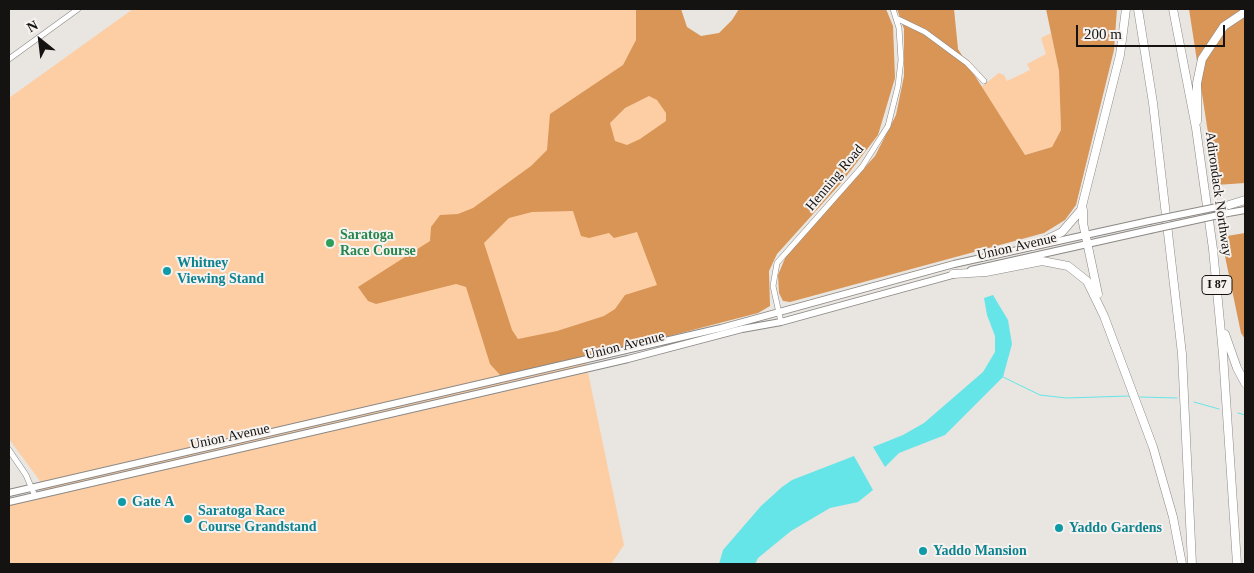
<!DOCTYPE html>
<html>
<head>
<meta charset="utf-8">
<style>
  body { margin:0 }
  #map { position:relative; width:1254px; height:573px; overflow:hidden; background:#e9e5e1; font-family:Georgia,serif }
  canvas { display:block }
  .frame { position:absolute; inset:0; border:10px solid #141312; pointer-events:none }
  .north { position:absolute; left:15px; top:15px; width:50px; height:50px; -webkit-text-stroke:4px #f6f2ef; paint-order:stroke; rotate:331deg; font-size:14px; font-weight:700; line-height:20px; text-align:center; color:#141312 }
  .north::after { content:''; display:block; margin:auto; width:18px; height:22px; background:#141312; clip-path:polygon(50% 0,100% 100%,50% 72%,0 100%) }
  .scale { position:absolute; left:1076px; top:25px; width:149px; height:22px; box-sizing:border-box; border:2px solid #141312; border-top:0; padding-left:6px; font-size:15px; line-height:18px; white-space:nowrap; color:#141312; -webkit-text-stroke:4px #f6f2ef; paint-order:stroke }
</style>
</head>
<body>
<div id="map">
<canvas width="1254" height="573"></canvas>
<div class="frame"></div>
<div class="north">N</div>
<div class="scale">200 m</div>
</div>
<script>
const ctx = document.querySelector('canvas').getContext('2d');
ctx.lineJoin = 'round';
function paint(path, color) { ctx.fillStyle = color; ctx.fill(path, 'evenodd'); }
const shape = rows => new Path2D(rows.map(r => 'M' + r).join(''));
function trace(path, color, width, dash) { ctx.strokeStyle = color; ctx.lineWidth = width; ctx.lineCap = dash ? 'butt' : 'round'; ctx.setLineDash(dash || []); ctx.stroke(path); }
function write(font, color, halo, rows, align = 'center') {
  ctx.font = font + ' Georgia,serif'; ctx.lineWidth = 4; ctx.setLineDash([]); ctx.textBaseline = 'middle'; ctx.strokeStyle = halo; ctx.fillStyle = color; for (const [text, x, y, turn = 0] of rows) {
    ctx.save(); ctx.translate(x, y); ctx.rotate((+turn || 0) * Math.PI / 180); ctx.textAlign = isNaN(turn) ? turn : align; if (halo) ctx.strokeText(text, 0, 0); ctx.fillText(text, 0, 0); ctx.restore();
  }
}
paint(shape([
  [133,9,650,9,678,126,679,333,585,358,624,545,611,564,9,564,9,505,45,497,40,481,9,439,9,98],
  [1051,33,1059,71,1061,130,1052,147,1025,155,981,87,999,73,1004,75,1007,81,1030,70,1027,64,1046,54,1041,38]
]), '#fdcea4');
paint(shape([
  [636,9,681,9,687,27,701,36,719,33,732,20,739,9,886,9,893,26,895,78,878,135,841,183,777,254,769,271,770,306,758,313,585,358,501,376,490,364,466,287,456,284,376,304,368,301,358,287,430,241,431,227,440,215,458,214,473,208,531,166,547,150,550,114,623,65,636,40],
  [649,96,657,100,666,113,666,121,640,139,627,145,615,141,610,123,625,108],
  [573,211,581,236,589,238,609,233,614,238,637,232,657,285,625,295,615,309,604,316,557,331,518,339,512,330,484,243,509,218,532,212],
  [897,9,954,9,958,49,1025,155,1052,147,1061,130,1059,71,1046,9,1117,9,1114,50,1076,205,1065,220,1044,233,790,302,783,301,779,293,778,275,786,256,875,156,896,115,904,76,904,29],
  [1189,9,1245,9,1245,183,1216,185],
  [1245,233,1245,339,1241,333,1221,237]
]), '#d89556');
paint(shape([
  [993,295,1008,320,1012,344,1003,377,945,435,899,453,885,467,873,447,903,435,924,423,983,372,995,352,995,336,987,315,984,298],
  [854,456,873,490,858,502,830,508,791,531,758,558,755,564,719,564,723,550,761,506,782,487,792,480]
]), '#65e5e8');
trace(shape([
  [1003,377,1040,395,1066,398,1129,396],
  [1140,397,1177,398],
  [1194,402,1219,409],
  [1238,413,1245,415]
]), '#65e5e8', 1);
const minor = shape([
  [896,18,925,32,967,63,984,81],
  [9,59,78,9],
  [781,322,773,286,777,263,862,167,888,126,898,86,901,60,899,28,893,9],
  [9,450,26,475,35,496]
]);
const major = shape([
  [1228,213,1245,210],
  [971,270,1150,230],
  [9,493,721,328,954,264,1149,221],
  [9,502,628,359,742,329,781,322,956,274]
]);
const highway = shape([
  [1138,9,1153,103,1182,354,1192,564],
  [1173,9,1196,128,1213,249,1223,354,1237,564],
  [1197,121,1197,83,1202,59,1224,26,1245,12],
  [1229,205,1245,200],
  [1083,210,1083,223,1098,294],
  [1033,246,1062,232,1081,210,1120,55,1126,9],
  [953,274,986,272,1042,261,1068,266,1087,281,1104,316,1153,447,1173,517,1182,564],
  [1225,334,1237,368,1245,383]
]);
trace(minor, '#8c8986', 6);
trace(major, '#8c8986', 8);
trace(highway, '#8c8986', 9);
trace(minor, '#fff', 5);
trace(major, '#fff', 6);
trace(highway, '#fff', 8);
const majorBridge = shape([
  [1149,221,1227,205],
  [1150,230,1228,213]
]);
trace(majorBridge, '#8c8986', 8, []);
trace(majorBridge, '#fff', 6);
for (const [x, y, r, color] of [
  [330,243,5,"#2e9e5b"],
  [167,271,5,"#0f9aa8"],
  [122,502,5,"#0f9aa8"],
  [188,519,5,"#0f9aa8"],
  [1059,528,5,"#0f9aa8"],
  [923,551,5,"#0f9aa8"]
]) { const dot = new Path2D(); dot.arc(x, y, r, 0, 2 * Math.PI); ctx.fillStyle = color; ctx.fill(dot); trace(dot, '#f6f2ef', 2); }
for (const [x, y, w] of [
  [1217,285,30]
]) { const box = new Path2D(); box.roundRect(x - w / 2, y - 9.5, w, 19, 4); ctx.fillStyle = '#f6f2ef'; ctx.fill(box); trace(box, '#141312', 1); }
write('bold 12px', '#141312', null, [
  ["I 87",1217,285]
]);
write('14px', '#141312', '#f6f2ef', [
  ["Henning Road",835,178,-50],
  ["Adirondack Northway",1218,194,82],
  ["Union Avenue",1017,247,-13],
  ["Union Avenue",625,346,-14],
  ["Union Avenue",230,437,-12]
]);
write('bold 14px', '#27864d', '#f6f2ef', [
  ["Saratoga",340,235],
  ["Race Course",340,251]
], 'left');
write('bold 14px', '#0d838f', '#f6f2ef', [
  ["Whitney",177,263],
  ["Viewing Stand",177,279],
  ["Gate A",132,502],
  ["Saratoga Race",198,511],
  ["Course Grandstand",198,527],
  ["Yaddo Gardens",1069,528],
  ["Yaddo Mansion",933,551]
], 'left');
</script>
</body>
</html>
